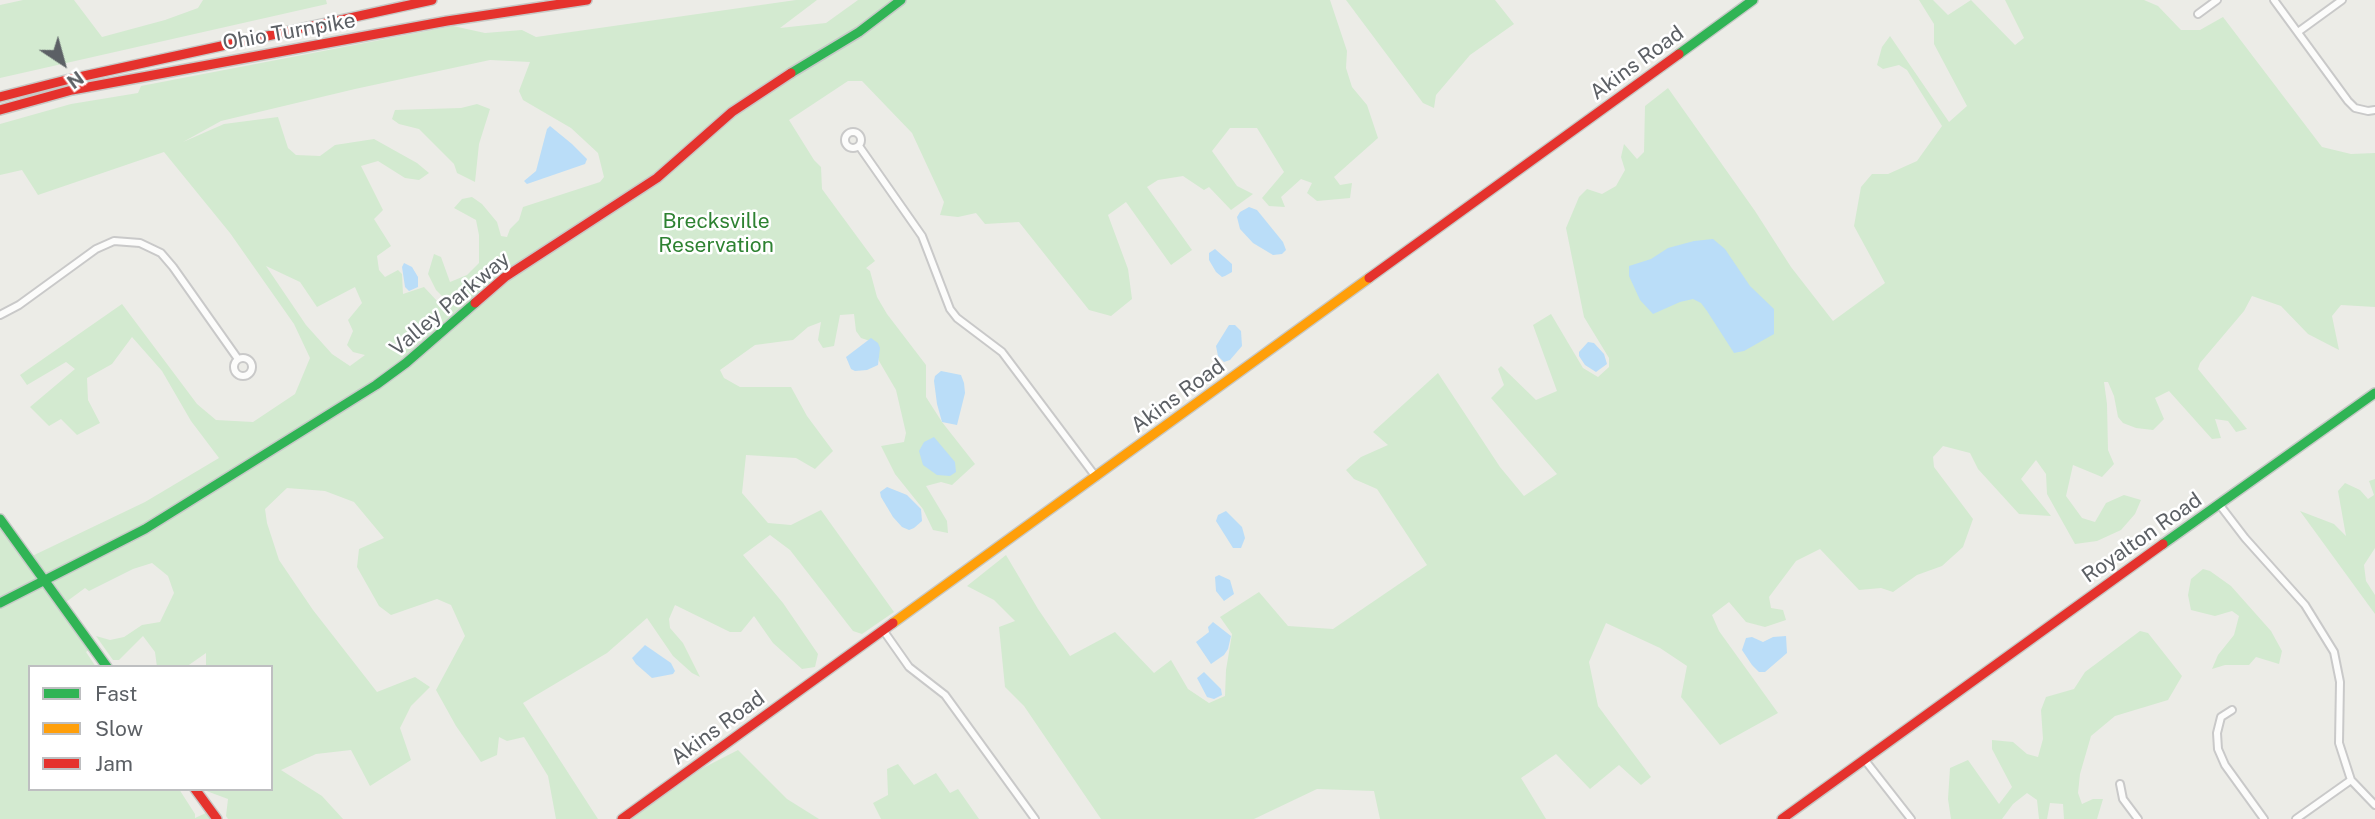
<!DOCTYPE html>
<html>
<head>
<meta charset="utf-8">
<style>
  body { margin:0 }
  #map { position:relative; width:2375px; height:819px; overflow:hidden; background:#ecece7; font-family:"Public Sans",sans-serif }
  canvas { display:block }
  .legend { position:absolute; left:28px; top:665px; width:245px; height:126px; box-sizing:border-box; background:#fff; border:2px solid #bebfc1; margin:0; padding:9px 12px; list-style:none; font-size:21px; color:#5c6065 }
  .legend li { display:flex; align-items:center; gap:14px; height:35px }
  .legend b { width:35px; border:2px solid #bebfc1 }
  .north { position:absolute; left:28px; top:28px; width:70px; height:70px; -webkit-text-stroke:5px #fff; paint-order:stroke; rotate:144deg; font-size:19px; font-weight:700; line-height:28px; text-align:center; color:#5c6065 }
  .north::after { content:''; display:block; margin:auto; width:24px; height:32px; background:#5c6065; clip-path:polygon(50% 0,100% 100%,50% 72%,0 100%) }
</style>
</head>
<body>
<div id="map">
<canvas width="2375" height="819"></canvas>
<ul class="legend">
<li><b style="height:9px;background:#30b455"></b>Fast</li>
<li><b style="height:9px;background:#ff9f0a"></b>Slow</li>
<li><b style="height:9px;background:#e5322d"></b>Jam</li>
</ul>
<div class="north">N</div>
</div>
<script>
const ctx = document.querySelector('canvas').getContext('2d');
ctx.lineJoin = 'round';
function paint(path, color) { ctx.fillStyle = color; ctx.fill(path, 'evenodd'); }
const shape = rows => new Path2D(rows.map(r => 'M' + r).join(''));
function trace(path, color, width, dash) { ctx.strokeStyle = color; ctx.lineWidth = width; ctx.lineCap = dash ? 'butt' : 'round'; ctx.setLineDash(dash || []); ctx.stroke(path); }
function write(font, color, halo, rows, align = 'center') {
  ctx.font = font + ' "Public Sans",sans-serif'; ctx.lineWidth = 5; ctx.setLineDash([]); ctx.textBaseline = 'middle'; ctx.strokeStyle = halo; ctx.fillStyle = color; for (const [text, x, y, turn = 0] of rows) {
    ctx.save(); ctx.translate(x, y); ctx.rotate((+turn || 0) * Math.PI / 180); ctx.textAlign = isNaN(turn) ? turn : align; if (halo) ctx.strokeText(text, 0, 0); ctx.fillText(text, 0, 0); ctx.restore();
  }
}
paint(shape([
  [23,0,74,0,102,37,165,20,198,8,203,0,326,0,327,4,0,78,0,5],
  [796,0,817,0,780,28,826,23,858,0,1330,0,1347,51,1346,68,1352,87,1367,105,1378,138,1334,177,1340,185,1352,183,1350,198,1317,201,1307,193,1312,183,1301,179,1281,197,1285,207,1269,206,1262,198,1284,172,1257,128,1230,128,1212,151,1237,186,1253,194,1231,210,1209,187,1204,190,1183,176,1158,180,1147,187,1192,250,1171,265,1126,202,1108,215,1128,269,1132,299,1111,316,1089,310,1019,222,985,224,976,213,958,217,940,215,944,202,912,133,862,81,848,81,789,120,814,160,821,167,822,189,875,261,866,268,870,271,877,297,887,314,926,365,926,397,942,422,975,464,952,485,941,482,926,486,947,521,948,533,933,530,923,509,895,474,881,446,904,442,906,433,896,390,879,361,876,343,861,338,856,331,854,314,840,315,834,346,823,348,818,340,821,322,808,327,793,340,755,345,720,370,724,378,740,387,791,387,807,416,833,451,815,469,796,458,746,455,742,493,768,523,791,525,821,510,894,612,862,634,853,631,790,550,770,535,743,555,783,603,818,654,815,667,802,669,773,643,754,616,741,632,730,632,675,605,669,619,670,628,683,643,700,677,692,673,673,656,647,618,607,653,523,703,598,819,556,819,548,776,524,737,507,741,499,737,497,755,481,762,456,726,436,690,465,636,451,605,437,599,391,615,379,606,357,567,359,549,384,538,354,502,325,491,287,488,265,509,267,523,279,560,313,610,377,692,415,677,430,687,411,706,400,728,411,760,370,786,351,750,316,754,281,770,322,796,343,819,228,819,226,816,228,799,201,789,271,789,271,667,206,667,206,653,186,667,157,667,155,652,143,636,119,660,113,660,96,636,110,640,124,637,142,625,160,622,174,593,168,576,152,563,133,569,89,591,85,588,62,605,92,648,86,652,96,667,30,667,30,789,179,789,195,814,195,818,206,813,210,819,0,819,0,520,28,558,145,502,219,458,191,421,162,371,132,337,112,364,87,378,88,400,100,423,77,435,61,419,49,426,30,407,75,369,66,362,27,385,20,375,122,304,197,404,216,420,253,422,295,394,310,358,294,324,230,233,164,152,38,195,22,170,0,175,0,124,71,104,138,93,141,86,453,26,485,33,522,30,536,37],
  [490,60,530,62,519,91,523,100,571,128,598,153,604,177,600,182,523,207,519,220,510,229,507,237,501,236,497,222,482,204,472,197,462,199,454,208,476,220,479,235,479,263,467,275,450,282,441,257,434,254,428,274,436,290,444,298,438,302,424,287,403,294,402,274,398,270,385,277,379,270,377,256,391,246,374,219,383,210,361,166,378,161,405,178,419,180,429,173,417,163,374,139,335,145,320,156,296,155,288,148,278,117,224,124,183,142,221,121,355,89],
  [266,266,300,282,317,307,355,287,362,303,348,320,353,331,347,345,353,352,365,355,350,366,332,354,306,325],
  [1346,0,1495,0,1514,24,1470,55,1436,95,1434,108,1423,103],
  [1919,0,1933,0,1948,15,1971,0,2015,45,2024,38,2005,0,2144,0,2158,6,2181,30,2200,30,2223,17,2322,147,2351,154,2375,153,2375,307,2341,305,2332,316,2339,350,2308,334,2281,306,2252,296,2244,311,2200,363,2198,369,2247,429,2236,432,2228,421,2215,419,2221,438,2212,439,2169,391,2155,398,2164,419,2153,430,2136,428,2123,423,2118,417,2114,396,2108,382,2104,382,2107,404,2108,450,2114,464,2102,477,2073,465,2066,496,2082,518,2095,522,2106,503,2124,495,2141,500,2135,514,2121,530,2097,541,2075,544,2047,494,2046,474,2036,460,2021,479,2051,516,2019,514,1978,469,1970,453,1943,446,1933,457,1934,467,1973,519,1963,547,1942,566,1917,575,1893,592,1881,588,1859,590,1820,549,1796,561,1769,597,1771,608,1783,610,1786,620,1765,627,1746,622,1729,602,1712,615,1719,631,1778,713,1720,745,1681,697,1687,666,1660,648,1606,623,1589,662,1598,706,1651,777,1641,785,1619,765,1590,789,1556,754,1521,778,1546,819,1380,819,1374,791,1317,789,1254,819,1101,819,1024,706,1005,687,999,627,1015,621,994,600,967,586,1006,555,1038,609,1070,656,1115,632,1154,673,1171,660,1188,689,1209,703,1225,696,1226,670,1232,634,1220,617,1259,592,1288,626,1333,629,1427,565,1377,489,1354,479,1346,470,1361,457,1388,445,1373,432,1438,373,1500,467,1524,496,1557,474,1491,398,1504,385,1498,369,1501,366,1536,400,1557,391,1533,325,1551,314,1583,368,1598,377,1609,367,1609,358,1584,317,1566,228,1579,197,1587,189,1602,194,1616,186,1625,170,1621,157,1624,144,1637,159,1644,152,1645,106,1668,88,1755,211,1791,267,1833,321,1885,283,1854,226,1861,187,1872,174,1888,174,1917,161,1942,126,1907,70,1899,65,1883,69,1877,65,1882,47,1890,36,1949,122,1967,106,1934,44,1934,24],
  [477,104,490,109,479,144,475,182,457,173,454,164,419,129,399,124,392,119,395,110,461,108],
  [2375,479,2375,548,2364,565,2366,581,2375,595,2375,614,2300,511,2334,524,2346,536,2338,491,2345,483,2360,490,2368,499,2374,495,2369,481],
  [2203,569,2210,571,2231,586,2271,631,2282,651,2279,664,2256,657,2249,665,2225,665,2212,669,2218,655,2234,635,2239,616,2232,611,2215,616,2191,610,2188,595,2191,579],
  [2140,631,2148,633,2182,676,2168,700,2115,716,2091,736,2080,774,2078,793,2082,804,2093,799,2103,799,2097,819,2064,819,2063,804,2050,803,2047,819,2039,819,2037,800,2027,793,2013,804,2002,819,1951,819,1948,799,1950,768,1968,760,1999,804,2012,787,1992,749,1992,740,2013,742,2027,754,2038,757,2043,739,2041,710,2046,697,2074,689,2085,672],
  [738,750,787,799,819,819,631,819,703,768],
  [898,764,914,785,936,773,950,793,958,789,979,819,881,819,873,803,888,795,887,769]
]), '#d3ead0');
paint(shape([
  [550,126,572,144,587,159,585,164,527,184,524,181,536,171,547,129],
  [1249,207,1257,210,1283,242,1286,250,1282,254,1273,255,1253,243,1240,229,1237,217,1240,212],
  [1713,239,1725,249,1750,286,1774,309,1774,334,1744,351,1734,353,1707,311,1701,303,1693,299,1680,302,1653,314,1640,300,1629,276,1629,266,1651,259,1668,248,1694,241],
  [1215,249,1232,264,1232,272,1225,276,1222,277,1216,272,1209,260,1209,253],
  [404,263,412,267,418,277,418,287,409,291,405,287,402,267],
  [1229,325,1235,325,1241,331,1242,346,1230,360,1224,362,1218,356,1216,346],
  [871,338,878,343,880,348,878,365,867,370,855,371,851,369,846,357],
  [1588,342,1594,343,1604,354,1607,364,1596,372,1585,365,1579,356,1579,352],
  [941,371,961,375,964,383,965,393,957,425,942,422,937,404,934,381,935,376],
  [934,437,955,462,956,472,950,476,937,475,923,465,919,451,924,442],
  [887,487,907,495,921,509,922,521,914,528,909,530,902,527,893,517,881,497,880,492],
  [1226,511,1242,527,1245,538,1241,548,1233,548,1216,521,1218,515],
  [1219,575,1230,580,1234,594,1224,601,1216,591,1215,577],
  [1213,622,1231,636,1228,649,1224,655,1211,664,1196,642,1209,632,1208,627],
  [1786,636,1787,653,1765,672,1759,672,1752,665,1742,650,1746,638,1752,637,1763,642,1773,637],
  [645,645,671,663,675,671,673,674,652,678,636,664,632,658],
  [1204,672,1221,689,1222,695,1214,699,1207,697,1197,678]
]), '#baddf8');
const street = shape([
  [2274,0,2348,101,2355,108,2368,111,2375,110],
  [2198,14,2217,0],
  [2298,32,2342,0],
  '845 140a8 8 0 1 1 16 0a8 8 0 1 1-16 0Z',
  [859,146,922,236,950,309,957,318,1002,352,1096,477],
  [0,315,19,305,96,249,114,241,140,243,161,253,173,267,238,359],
  '234 367a9 9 0 1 1 18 0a9 9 0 1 1-18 0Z',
  [2219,504,2245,538,2305,605,2334,652,2340,682,2339,743,2351,780,2375,805],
  [883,630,909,667,945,695,1035,819],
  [2232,710,2221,717,2217,733,2218,749,2225,765,2264,819],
  [1864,759,1911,819],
  [2120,784,2123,799,2138,819],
  [2296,819,2351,780]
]);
const fast = shape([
  [1679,54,1753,0],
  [791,73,859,32,901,0],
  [0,519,107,667],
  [2163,544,2375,393],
  [0,603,145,529,376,385,406,363,475,303]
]);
const slow = shape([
  [893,623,1369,278]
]);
const jam = shape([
  [0,97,70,79,432,0],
  [0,110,72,90,447,21,587,0],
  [1369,278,1679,54],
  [475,303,505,277,657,178,732,112,791,73],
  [195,789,217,819],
  [622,819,893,623],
  [1782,819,2163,544]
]);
trace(street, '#c9c9c9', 10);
trace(fast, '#c7c9c7', 12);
trace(slow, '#c7c9c7', 12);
trace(jam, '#c7c9c7', 12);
trace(street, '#fcfcfb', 6);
trace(fast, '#30b455', 9);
trace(slow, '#ff9f0a', 9);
trace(jam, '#e5322d', 9);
write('21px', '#5c6065', '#fff', [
  ["Ohio Turnpike",289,32,-10],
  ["Akins Road",1637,63,-36],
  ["Valley Parkway",450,304,-40],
  ["Akins Road",1178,396,-36],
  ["Royalton Road",2142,538,-35],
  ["Akins Road",718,728,-36]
]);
write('21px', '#2e8232', '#fff', [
  ["Brecksville",716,222],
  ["Reservation",716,246]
]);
</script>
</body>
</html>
